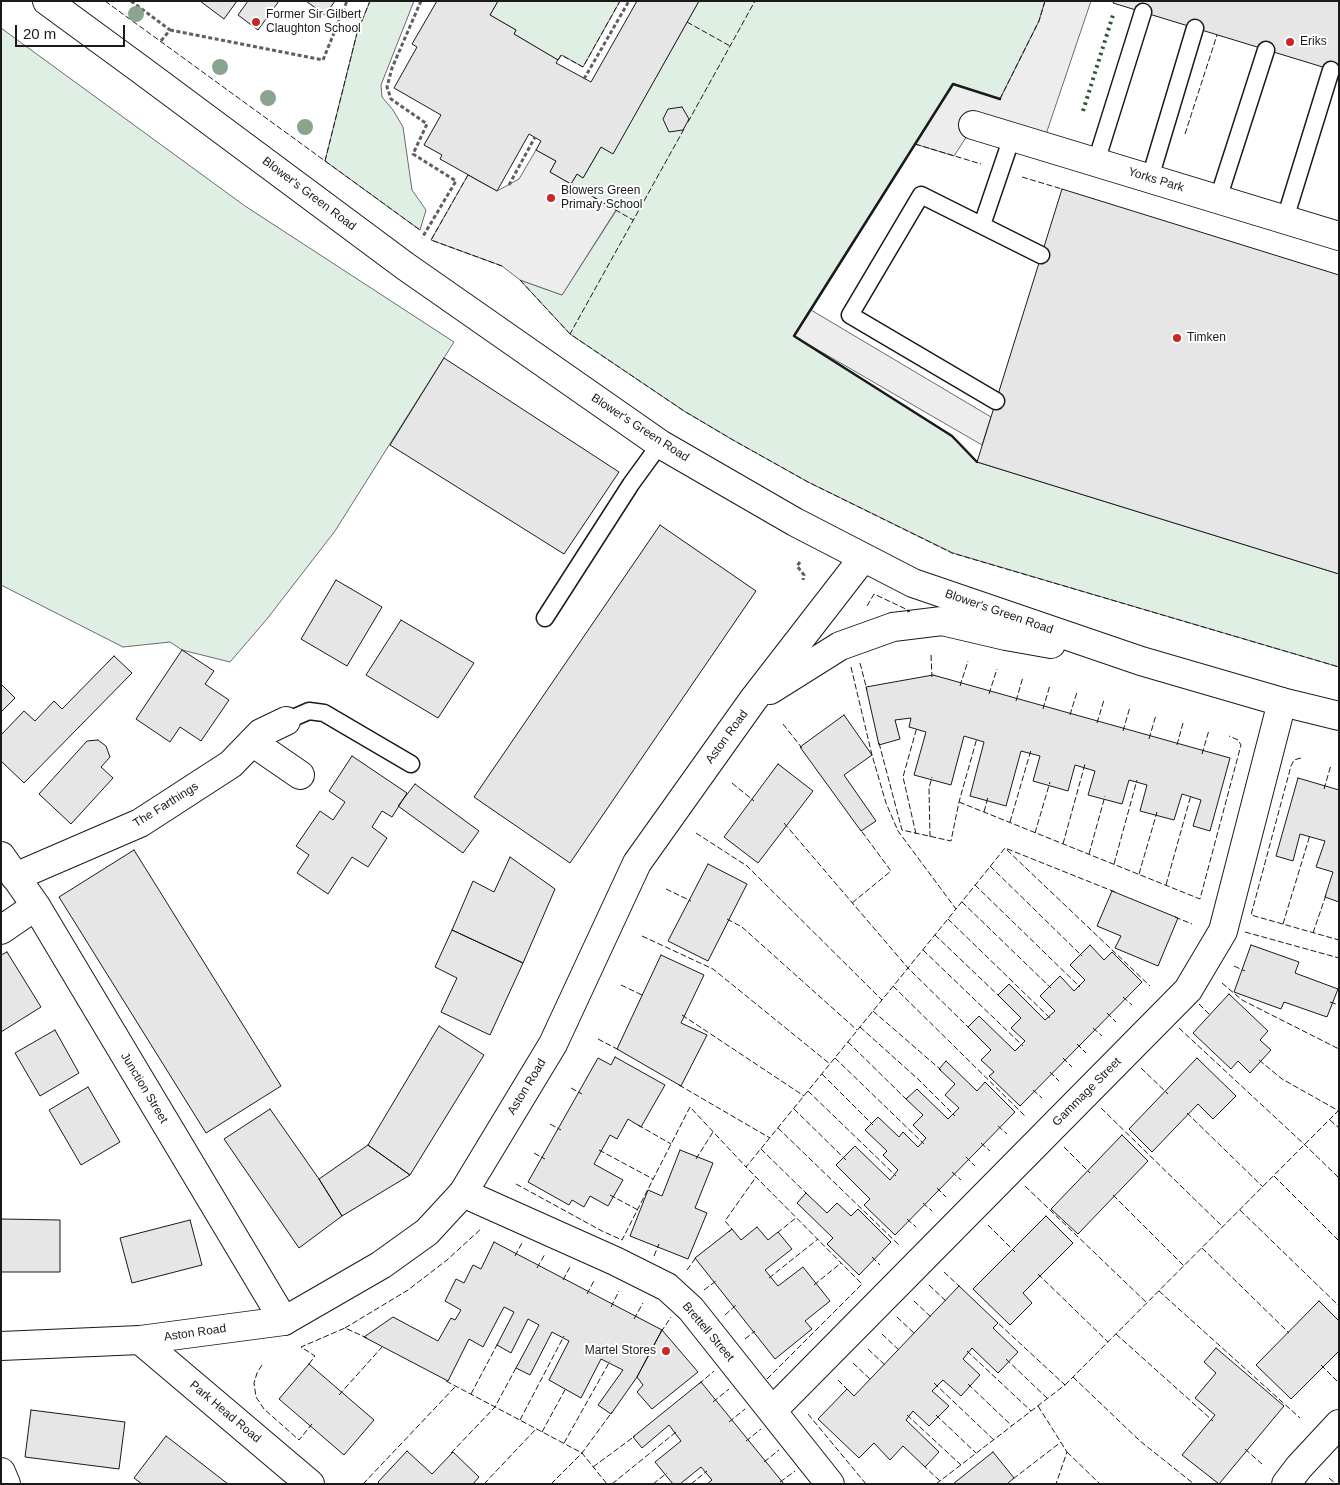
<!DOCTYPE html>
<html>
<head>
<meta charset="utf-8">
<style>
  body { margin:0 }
  #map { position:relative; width:1340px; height:1485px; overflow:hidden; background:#fff; font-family:Helvetica,sans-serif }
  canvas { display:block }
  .frame { position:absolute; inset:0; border:2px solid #1a1a1a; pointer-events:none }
  .scale { position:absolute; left:15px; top:25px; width:110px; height:22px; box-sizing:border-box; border:2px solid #1a1a1a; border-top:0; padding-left:6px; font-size:15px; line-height:18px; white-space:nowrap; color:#1a1a1a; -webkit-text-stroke:4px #fff; paint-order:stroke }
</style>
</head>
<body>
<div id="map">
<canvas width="1340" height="1485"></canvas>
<div class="frame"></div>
<div class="scale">20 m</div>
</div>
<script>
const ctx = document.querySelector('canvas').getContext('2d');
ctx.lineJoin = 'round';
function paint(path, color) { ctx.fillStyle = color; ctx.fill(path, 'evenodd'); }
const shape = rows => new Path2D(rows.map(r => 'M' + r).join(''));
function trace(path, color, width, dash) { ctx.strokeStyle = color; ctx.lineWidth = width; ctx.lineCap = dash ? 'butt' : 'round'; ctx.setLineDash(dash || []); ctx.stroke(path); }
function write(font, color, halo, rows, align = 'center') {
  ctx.font = font + ' Helvetica,sans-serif'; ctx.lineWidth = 4; ctx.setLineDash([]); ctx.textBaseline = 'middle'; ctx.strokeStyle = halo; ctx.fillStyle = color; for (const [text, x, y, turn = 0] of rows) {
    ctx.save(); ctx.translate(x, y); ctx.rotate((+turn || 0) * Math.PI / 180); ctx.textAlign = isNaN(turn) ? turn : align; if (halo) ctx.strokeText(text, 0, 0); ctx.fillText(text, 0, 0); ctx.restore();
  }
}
const green = shape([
  [370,1,414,1,381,85,382,97,393,110,403,127,412,190,426,210,420,230,325,161,357,33,370,1],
  [498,1,620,1,583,67,562,55,558,60,514,34,516,30,490,15,498,1],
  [699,1,1045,1,1039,21,1000,99,953,84,795,336,952,436,977,462,1339,574,1339,667,953,553,808,482,733,440,684,411,570,334,520,280,562,295,616,211,571,184,577,174,583,178,601,147,613,153,699,1],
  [1,28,245,206,454,342,335,531,267,619,230,662,182,650,170,642,123,647,1,585,1,28]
]);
paint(green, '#e0efe3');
trace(green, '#6a6a6a', 1);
const parking = shape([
  [1045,1,1091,1,1042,146,974,125,954,156,915,144,953,84,1000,99,1039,21,1045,1],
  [536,150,556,161,550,172,616,210,562,295,520,280,502,266,431,240,468,175,497,191,519,179,536,150],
  [811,310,991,417,982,445,794,336,811,310]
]);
paint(parking, '#ededed');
trace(parking, '#6a6a6a', 1);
const building = shape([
  [200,1,237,1,224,19,200,1],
  [248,1,279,1,258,30,238,15,248,1],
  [306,1,335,1,325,15,306,1],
  [437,1,498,1,490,15,516,30,514,34,558,60,556,63,591,82,637,1,699,1,613,154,601,147,583,178,577,174,571,184,550,172,556,161,536,150,541,141,529,134,497,191,440,159,442,155,424,145,441,115,394,88,417,47,412,44,437,1],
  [1114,1,1339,1,1339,72,1113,3,1114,1],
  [682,107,689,119,683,130,669,132,663,119,668,109,682,107],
  [1062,189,1339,275,1339,574,977,462,1062,189],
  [444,358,619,472,564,554,390,445,444,358],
  [660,525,756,591,570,863,474,797,660,525],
  [336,580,382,607,347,666,301,639,336,580],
  [401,620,474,663,438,718,366,675,401,620],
  [182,650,214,671,205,684,229,700,201,741,180,727,170,742,136,719,182,650],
  [114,656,132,673,24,783,1,761,1,735,24,711,35,721,54,701,62,709,114,656],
  [933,675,1230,758,1210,831,1193,826,1201,800,1182,794,1174,820,1140,811,1147,785,1129,780,1122,804,1088,795,1095,771,1075,765,1068,791,1033,781,1040,756,1021,751,1006,806,970,796,984,742,964,736,951,785,914,775,926,732,909,727,911,718,895,720,900,739,879,745,866,687,933,675],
  [1,684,15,698,1,712,1,684],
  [844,715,872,755,844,775,876,821,861,831,800,747,844,715],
  [98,740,106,746,110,757,101,767,113,778,71,824,39,794,87,741,98,740],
  [352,756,407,793,392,817,382,811,372,827,387,838,368,867,352,857,328,894,297,873,309,855,296,846,320,811,333,820,345,802,329,791,352,756],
  [778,764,813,791,758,863,724,837,778,764],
  [1298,778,1339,790,1339,902,1325,897,1333,872,1316,867,1325,841,1300,834,1293,861,1276,856,1298,778],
  [415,784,479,831,463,853,398,806,415,784],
  [134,850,281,1086,206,1133,59,897,134,850],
  [510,857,555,889,523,963,452,930,473,881,494,892,510,857],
  [708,864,747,884,708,961,668,941,708,864],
  [1112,891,1178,918,1158,966,1115,948,1121,936,1097,926,1112,891],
  [452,930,523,963,490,1035,441,1012,457,978,435,967,452,930],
  [1090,945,1104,960,1112,952,1142,982,1020,1106,989,1076,994,1072,981,1060,991,1050,968,1027,979,1016,1015,1051,1025,1041,1011,1028,1021,1018,998,995,1009,984,1045,1020,1055,1011,1040,996,1060,976,1074,991,1085,980,1070,965,1090,945],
  [1251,945,1299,962,1295,973,1338,989,1327,1017,1284,1002,1281,1009,1234,992,1251,945],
  [7,952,41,1007,1,1032,1,955,7,952],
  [661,955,704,975,681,1023,707,1035,681,1086,617,1049,661,955],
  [1229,994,1268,1031,1260,1040,1271,1050,1250,1073,1238,1061,1231,1069,1193,1033,1229,994],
  [439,1026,484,1055,410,1175,368,1145,439,1026],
  [55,1030,79,1073,40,1096,15,1053,55,1030],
  [615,1057,665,1085,641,1127,628,1119,617,1139,610,1135,594,1164,623,1180,608,1206,590,1196,584,1207,572,1200,569,1205,528,1182,598,1058,611,1065,615,1057],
  [1197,1058,1236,1096,1213,1119,1198,1104,1152,1152,1129,1129,1197,1058],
  [946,1061,977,1091,985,1082,1015,1112,895,1235,864,1205,870,1199,836,1165,855,1146,890,1180,898,1170,883,1155,887,1151,865,1130,878,1117,899,1137,903,1132,918,1147,926,1138,913,1125,923,1115,906,1099,917,1089,948,1119,959,1108,945,1095,955,1084,939,1069,946,1061],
  [88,1087,120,1142,81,1165,49,1110,88,1087],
  [270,1109,319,1179,342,1216,299,1248,224,1139,270,1109],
  [1122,1135,1148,1161,1078,1234,1051,1209,1122,1135],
  [368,1145,410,1175,342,1216,319,1179,368,1145],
  [680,1150,713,1163,695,1208,707,1213,688,1259,630,1236,648,1190,662,1196,680,1150],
  [806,1193,827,1213,837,1203,851,1216,858,1209,891,1242,859,1275,827,1244,833,1238,797,1203,806,1193],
  [1046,1216,1073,1243,1023,1293,1032,1303,1010,1325,973,1289,1046,1216],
  [1,1219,60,1220,60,1272,1,1272,1,1219],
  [190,1220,202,1265,132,1283,120,1238,190,1220],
  [757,1227,768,1240,778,1232,792,1249,765,1270,778,1286,803,1267,830,1301,805,1321,812,1329,775,1359,695,1258,732,1229,741,1240,757,1227],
  [494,1242,662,1330,637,1377,611,1414,598,1405,623,1370,601,1359,581,1398,549,1380,569,1341,552,1332,530,1375,516,1368,539,1325,528,1319,511,1353,497,1345,514,1312,504,1307,483,1347,469,1339,448,1381,364,1337,393,1317,438,1341,451,1318,455,1320,461,1310,445,1301,456,1279,464,1283,473,1265,481,1269,494,1242],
  [959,1286,998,1323,993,1328,1018,1352,998,1373,972,1348,963,1359,980,1375,961,1396,943,1380,932,1391,949,1406,929,1426,913,1411,906,1420,939,1452,925,1467,903,1446,890,1460,874,1443,859,1458,818,1419,847,1389,854,1396,959,1286],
  [1319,1301,1339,1321,1339,1351,1291,1399,1256,1365,1319,1301],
  [662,1330,698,1372,652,1409,637,1392,643,1385,637,1377,662,1330],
  [1216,1348,1284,1406,1219,1484,1182,1455,1215,1415,1195,1398,1216,1373,1204,1362,1216,1348],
  [309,1364,374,1420,344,1455,279,1399,309,1364],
  [701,1382,784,1484,707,1484,712,1480,701,1467,680,1484,673,1484,655,1462,681,1441,669,1425,642,1448,633,1437,701,1382],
  [31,1410,125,1422,119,1469,25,1457,31,1410],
  [166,1436,228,1484,142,1484,134,1478,166,1436],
  [407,1451,432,1474,453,1452,479,1477,473,1484,380,1484,378,1482,407,1451],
  [993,1452,1014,1478,1007,1484,953,1484,993,1452]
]);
paint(building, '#e6e6e6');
trace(building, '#1a1a1a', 1);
const lane = shape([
  [1096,162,1143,12],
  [1150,178,1195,28],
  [1218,199,1266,50],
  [1285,219,1331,70],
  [982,225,1012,137],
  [996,401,850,315,921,195,1041,255],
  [545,618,631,484,660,444],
  [286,721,309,711,324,713,411,764]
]);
const street = shape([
  [973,125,1339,236],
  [252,742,300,775],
  [1,856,36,906,284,1321],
  [15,877,140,823,231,764,261,733,286,721],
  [1,930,36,906],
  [463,1193,615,1261,667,1287,691,1309,830,1484],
  [140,1340,310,1484],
  [772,1411,1188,990,1223,931,1282,702],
  [1,1472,6,1484],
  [1286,1484,1299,1467,1339,1424]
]);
const secondary = shape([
  [47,1,140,69,405,266,660,444,795,522,913,583,1141,661,1282,702,1339,716],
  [770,690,840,646,893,627,942,621,1006,636,1051,644],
  [1,1346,140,1340,284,1321,381,1265,427,1232,463,1193,553,1044,637,863,753,700,863,558]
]);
trace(lane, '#1a1a1a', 19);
trace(street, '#1a1a1a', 30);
trace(secondary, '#1a1a1a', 30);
trace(shape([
  [131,1,170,30,160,42],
  [421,1,392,68,387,87,391,99,427,124,413,154,456,181,422,238],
  [170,30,323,60,347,1],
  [584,79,629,1],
  [509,185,535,137],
  [800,562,797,566,804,575,803,580]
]), '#5f5f5f', 3, [4, 2.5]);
trace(lane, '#fff', 16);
trace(street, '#fff', 28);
trace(secondary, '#fff', 28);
trace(shape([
  [1083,111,1113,15]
]), '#2b5a34', 4, [2.5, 4]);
trace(shape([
  [105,1,420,230],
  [687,22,730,46],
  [558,60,561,55,583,67,620,1],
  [1000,99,1039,21,1045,1],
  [688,122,755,1],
  [684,129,570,334,684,411,733,440,808,482,952,553,1339,667],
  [1185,134,1217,35],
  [915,144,981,164],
  [325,161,357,33,370,1],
  [468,175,431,240,502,266],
  [1022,177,1062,189],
  [571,184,633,220],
  [520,280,570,334],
  [867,606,874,594,910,611,907,612],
  [931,655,932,677],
  [860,663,867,690],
  [851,667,872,755,886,803,898,831,956,909,1005,848,1115,892],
  [960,686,968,661],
  [989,694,997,669],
  [1016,701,1023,677],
  [1043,709,1050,685],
  [1070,715,1077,692],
  [1097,723,1104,700],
  [783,724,802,748],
  [1123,731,1130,707],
  [1149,739,1156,715],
  [879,743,902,830,951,841,959,802,977,738],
  [1177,745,1183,723],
  [1202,754,1209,730],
  [1301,758,1294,760,1291,766,1251,915,1339,940],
  [732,783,754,801],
  [1324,789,1331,765],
  [959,802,1200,899,1241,745,1238,740,1229,736],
  [984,812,988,797],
  [1010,822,1031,750],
  [784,823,908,968,970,1029],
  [696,833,747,866,882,1000],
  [1035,833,1050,782],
  [916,834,903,777,917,727],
  [930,837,929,788,932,777],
  [1063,844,1085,764],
  [1007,850,1150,986],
  [1089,854,1105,796],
  [1114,864,1137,780],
  [990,866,1082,956],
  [1139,874,1157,812],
  [975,885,1080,987],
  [1166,885,1191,795],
  [666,889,691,901],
  [962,902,1051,988],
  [852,903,891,871,860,829],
  [1175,917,1192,924],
  [727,919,742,927,857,1030],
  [948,919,1050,1018],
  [1283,924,1310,835],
  [1245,932,1339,958],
  [1313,933,1326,895],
  [935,935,1000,997],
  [642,936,713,969,830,1064],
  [923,950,1023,1046],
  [1234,966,1245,971],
  [1222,983,1242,1000,1339,1049],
  [621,985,644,996],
  [893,986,1025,1116],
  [1123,997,1132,1005],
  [1330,1002,1339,1005],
  [1199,1004,1211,1016],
  [873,1011,941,1070],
  [1107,1013,1116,1022],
  [682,1015,804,1096],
  [860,1027,919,1080,955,1116],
  [1093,1028,1102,1036],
  [1179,1028,1305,1145,1339,1178],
  [598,1039,619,1050],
  [848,1042,907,1100],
  [1077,1044,1086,1053],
  [835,1058,924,1144],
  [1063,1058,1072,1067],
  [1259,1060,1282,1079,1339,1111],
  [1141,1068,1168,1094],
  [1050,1072,1059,1081],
  [822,1074,873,1125],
  [679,1085,770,1138],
  [571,1088,582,1094],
  [1033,1090,1042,1098],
  [808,1091,896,1176],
  [1101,1108,1223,1227],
  [794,1109,846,1160],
  [1187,1113,1263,1187],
  [1330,1120,1339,1128],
  [550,1124,561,1130],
  [638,1125,671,1144],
  [998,1126,1007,1134],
  [778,1128,899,1245],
  [981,1143,990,1151],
  [1064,1147,1090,1173],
  [761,1149,808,1195],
  [599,1150,653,1179],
  [534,1153,545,1159],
  [966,1157,975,1166],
  [696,1159,713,1132],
  [952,1172,961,1180],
  [1274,1176,1339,1241],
  [516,1184,602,1231,622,1240,690,1107,746,1167],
  [1025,1186,1147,1303],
  [937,1188,946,1197],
  [610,1195,638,1210],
  [1113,1195,1184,1266],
  [923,1203,932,1211],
  [1240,1210,1339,1306],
  [907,1219,916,1227],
  [988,1225,1015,1252],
  [729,1232,732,1229,725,1221,756,1177],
  [777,1233,796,1218],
  [1202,1248,1289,1333],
  [515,1256,522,1243],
  [654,1256,659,1244],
  [872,1257,880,1265],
  [537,1268,545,1254],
  [687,1270,697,1256],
  [944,1272,960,1287],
  [1038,1274,1108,1342],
  [769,1278,818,1239],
  [563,1280,570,1267],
  [814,1285,841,1263],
  [929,1285,947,1302],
  [704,1290,716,1281],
  [1159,1291,1300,1418],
  [587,1294,595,1279],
  [914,1301,932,1318],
  [611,1307,619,1291],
  [725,1315,736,1305],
  [897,1317,915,1334],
  [634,1319,643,1303],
  [345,1328,408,1290,447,1260,482,1228],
  [661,1332,671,1317],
  [882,1334,900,1351],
  [1116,1334,1213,1421],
  [745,1339,755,1331],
  [868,1349,886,1366],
  [967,1351,1031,1411],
  [1006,1359,1048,1399],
  [853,1363,871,1380],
  [309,1364,315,1356,301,1347,345,1328,367,1338],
  [262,1365,257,1373,254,1383,256,1397,264,1409,299,1440,312,1424],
  [1321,1365,1337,1381],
  [1073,1377,1140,1441,1194,1484],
  [767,1379,862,1284,746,1167,956,909],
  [838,1380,849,1391],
  [446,1381,582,1453,607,1484],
  [934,1383,994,1440],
  [699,1384,714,1371],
  [968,1384,1012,1426],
  [1065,1385,1339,1110],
  [471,1394,498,1343],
  [339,1395,382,1347],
  [713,1402,729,1389],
  [1038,1406,1067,1452,1056,1484],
  [808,1414,866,1484],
  [907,1415,961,1465],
  [936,1415,976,1453],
  [520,1420,564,1336],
  [729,1422,745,1409],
  [542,1432,566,1388],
  [746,1441,761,1429],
  [564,1443,610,1361],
  [1245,1449,1262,1464],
  [1067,1452,1100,1484],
  [451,1453,495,1407,517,1366],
  [764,1462,779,1450],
  [923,1465,940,1481],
  [593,1467,635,1436],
  [1329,1478,1336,1484],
  [1013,1479,1061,1442],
  [780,1482,795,1471],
  [363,1484,456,1386],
  [484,1484,536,1429],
  [551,1484,582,1453,612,1412],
  [612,1484,676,1432],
  [653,1484,667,1473],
  [691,1484,707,1471],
  [936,1484,1065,1385,997,1322]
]), '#1a1a1a', 1, [6, 2.5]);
trace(shape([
  [977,462,952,436,794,336,953,84,1000,99]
]), '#1a1a1a', 2.5);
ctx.fillStyle = '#8aa48f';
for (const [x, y] of [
  [136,14],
  [220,67],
  [268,98],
  [305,127]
]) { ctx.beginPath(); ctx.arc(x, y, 8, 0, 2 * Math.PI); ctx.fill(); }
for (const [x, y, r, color] of [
  [256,22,5,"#c62828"],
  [1290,42,5,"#c62828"],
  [551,198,5,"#c62828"],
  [1177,338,5,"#c62828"],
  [666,1351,5,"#c62828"]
]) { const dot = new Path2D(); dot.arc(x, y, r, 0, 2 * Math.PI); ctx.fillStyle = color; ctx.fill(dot); trace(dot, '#fff', 2); }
write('12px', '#1a1a1a', '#fff', [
  ["Former Sir Gilbert",266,15],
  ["Claughton School",266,29],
  ["Eriks",1300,42],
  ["Blowers Green",561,191],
  ["Primary School",561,205],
  ["Timken",1187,338],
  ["Martel Stores",656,1351,"right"]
], 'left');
write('12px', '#1a1a1a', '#fff', [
  ["Yorks Park",1156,180,17],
  ["Blower's Green Road",309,194,37],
  ["Blower's Green Road",640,428,33],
  ["Blower's Green Road",999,612,19],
  ["Aston Road",727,737,-54],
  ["The Farthings",166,805,-32],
  ["Aston Road",527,1087,-59],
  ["Junction Street",144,1088,59],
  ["Gammage Street",1087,1092,-45],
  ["Brettell Street",708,1332,50],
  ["Aston Road",195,1333,-8],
  ["Park Head Road",225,1412,40]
]);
</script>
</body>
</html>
